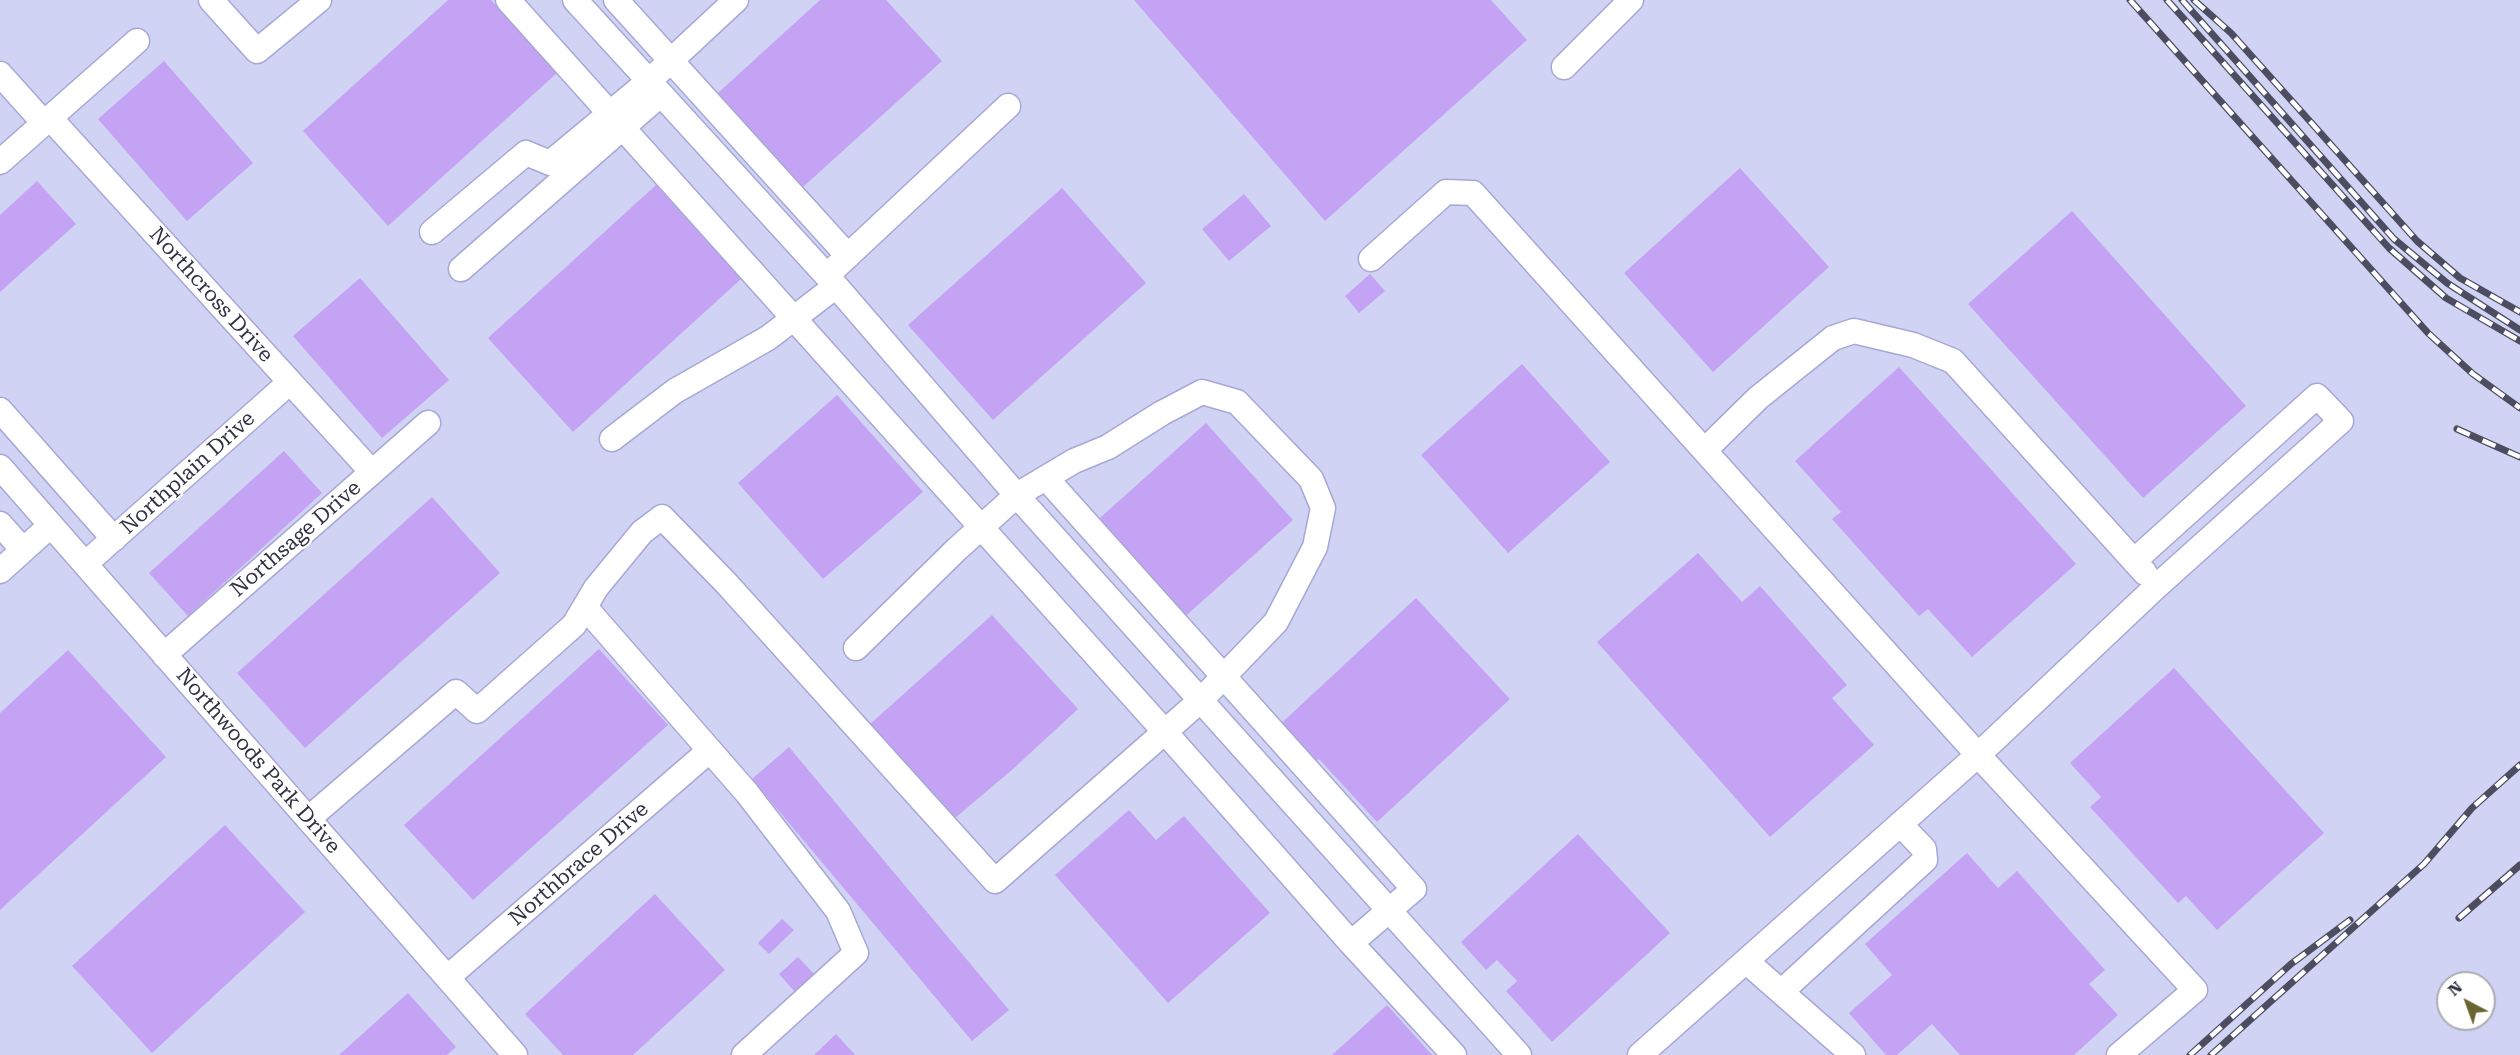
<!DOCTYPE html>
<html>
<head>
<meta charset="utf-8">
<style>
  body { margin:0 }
  #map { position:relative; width:2520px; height:1055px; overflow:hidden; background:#e0e2fe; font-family:"Roboto Serif",serif }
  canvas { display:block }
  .north { position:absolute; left:2436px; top:971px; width:60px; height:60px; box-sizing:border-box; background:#fff; border:2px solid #acadb4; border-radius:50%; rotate:319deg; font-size:16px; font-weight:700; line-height:24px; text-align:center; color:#303143 }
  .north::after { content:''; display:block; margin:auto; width:21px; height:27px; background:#696430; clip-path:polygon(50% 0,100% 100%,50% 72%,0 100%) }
</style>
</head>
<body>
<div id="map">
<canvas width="2520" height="1055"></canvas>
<div class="north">N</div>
</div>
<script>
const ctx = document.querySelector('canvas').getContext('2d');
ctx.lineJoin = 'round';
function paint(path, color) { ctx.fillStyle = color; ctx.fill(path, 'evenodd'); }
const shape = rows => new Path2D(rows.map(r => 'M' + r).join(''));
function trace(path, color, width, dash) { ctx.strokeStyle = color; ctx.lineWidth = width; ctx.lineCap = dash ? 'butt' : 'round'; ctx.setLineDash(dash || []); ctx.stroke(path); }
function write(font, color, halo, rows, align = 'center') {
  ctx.font = font + ' "Roboto Serif",serif'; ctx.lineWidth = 5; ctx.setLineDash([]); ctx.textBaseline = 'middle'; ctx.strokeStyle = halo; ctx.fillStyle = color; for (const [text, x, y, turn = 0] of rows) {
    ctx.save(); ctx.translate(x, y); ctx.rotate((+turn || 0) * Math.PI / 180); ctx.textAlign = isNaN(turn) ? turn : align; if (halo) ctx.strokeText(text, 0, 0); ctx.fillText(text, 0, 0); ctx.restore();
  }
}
paint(shape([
  [0,0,2520,0,2520,1055,0,1055],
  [2448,983,2484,983,2484,1019,2448,1019]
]), '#d1d3f4');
paint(shape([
  [448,0,491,0,557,73,388,226,303,131],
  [820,0,886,0,942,61,803,187,718,93],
  [1134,0,1491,0,1527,40,1325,221],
  [164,61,253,163,187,221,98,119],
  [1740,168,1829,267,1713,372,1624,273],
  [37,181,76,224,0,292,0,215],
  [656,185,741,279,573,432,488,338],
  [1062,188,1146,283,993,420,908,325],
  [1244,194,1271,226,1229,261,1202,229],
  [2072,211,2246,406,2143,498,1968,304],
  [1370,274,1385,291,1359,313,1345,296],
  [360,278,449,380,382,438,293,336],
  [1522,364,1610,462,1508,553,1421,455],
  [1899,367,2076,564,1972,657,1928,609,1919,616,1832,519,1841,512,1795,461],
  [837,395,923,492,823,579,738,483],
  [1206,423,1293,520,1179,622,1092,525],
  [284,451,322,493,188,616,149,573],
  [432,497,500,573,305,748,237,673],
  [1698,553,1742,602,1760,586,1847,685,1832,698,1874,745,1770,837,1597,642],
  [1416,598,1510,699,1377,822,1319,759,1308,769,1273,731],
  [992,615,1078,709,1013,769,955,818,909,774,869,725],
  [599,649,668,725,473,900,404,825],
  [68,650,166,757,0,910,0,713],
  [2174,668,2324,833,2217,930,2186,896,2178,903,2090,807,2101,797,2070,763],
  [789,747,1009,1010,972,1041,752,779],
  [1129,810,1156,840,1184,816,1270,913,1168,1003,1055,875],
  [225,825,305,912,152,1053,72,966],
  [1578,834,1670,933,1552,1042,1506,991,1517,981,1497,960,1486,970,1461,942],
  [1967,853,1998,888,2017,871,2105,970,2089,984,2118,1015,2074,1055,1960,1055,1932,1024,1897,1055,1886,1055,1849,1013,1892,975,1865,944],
  [655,894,725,970,633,1055,563,1055,525,1014],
  [782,919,794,930,769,954,758,943],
  [798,957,815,975,795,992,779,974],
  [408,993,456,1047,447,1055,339,1055],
  [1387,1005,1432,1055,1332,1055],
  [836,1034,855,1055,814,1055]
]), '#c5a3f4');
const minor = shape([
  [211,0,257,51,319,0],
  [508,0,1165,732,1351,943],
  [575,0,836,286,1019,498,1519,1055],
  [616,0,848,256],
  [1564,67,1631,0],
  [0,74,44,123],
  [50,118,372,472],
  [0,162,137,41],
  [432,232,526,153,550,163,649,81,736,0],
  [1371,259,1446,192,1473,193,1978,755,2157,586,2341,421,2317,396,2134,561],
  [837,266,1008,106],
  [461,269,661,94],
  [0,410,114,539],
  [612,439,675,391,768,338,836,286],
  [1705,450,1758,398,1833,338,1854,331,1913,345,1953,361,2145,573],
  [0,467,515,1055],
  [1046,478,1414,889,1351,943,1454,1055],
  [0,524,23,550],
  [85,564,290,382],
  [0,571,51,525],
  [585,607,747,793,838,911,856,953,744,1055],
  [164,655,428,423],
  [308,819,456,692,477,711,574,625,596,588,642,532,662,517,727,584,995,881,1201,700,1276,622,1315,547,1323,508,1311,479,1237,402,1202,392,1162,413,1108,447,1074,461,1017,495,957,549,856,648],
  [1747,962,1853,1055],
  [448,977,710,750],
  [1781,992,1925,860,1924,849,1900,824],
  [1640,1055,1978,755,2195,990,2119,1055]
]);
trace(minor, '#a6a8d5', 27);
trace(minor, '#fff', 24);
const rail = shape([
  [2130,0,2428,333,2473,374,2520,408],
  [2167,0,2389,248,2446,298,2520,341],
  [2182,0,2394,239,2447,283,2520,330],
  [2194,0,2231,33,2417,241,2460,278,2520,312],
  [2457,429,2520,457],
  [2459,918,2520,865],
  [2190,1055,2291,964,2350,920],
  [2211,1055,2424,864,2472,808,2520,765]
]);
trace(rail, '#4c4d61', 7);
trace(rail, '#fff', 4.5, [14]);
write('21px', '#303143', '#fff', [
  ["Northcross Drive",211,295,48],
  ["Northplain Drive",188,473,-42],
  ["Northsage Drive",296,539,-41],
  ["Northwoods Park Drive",258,761,49],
  ["Northbrace Drive",579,864,-41]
]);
</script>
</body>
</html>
